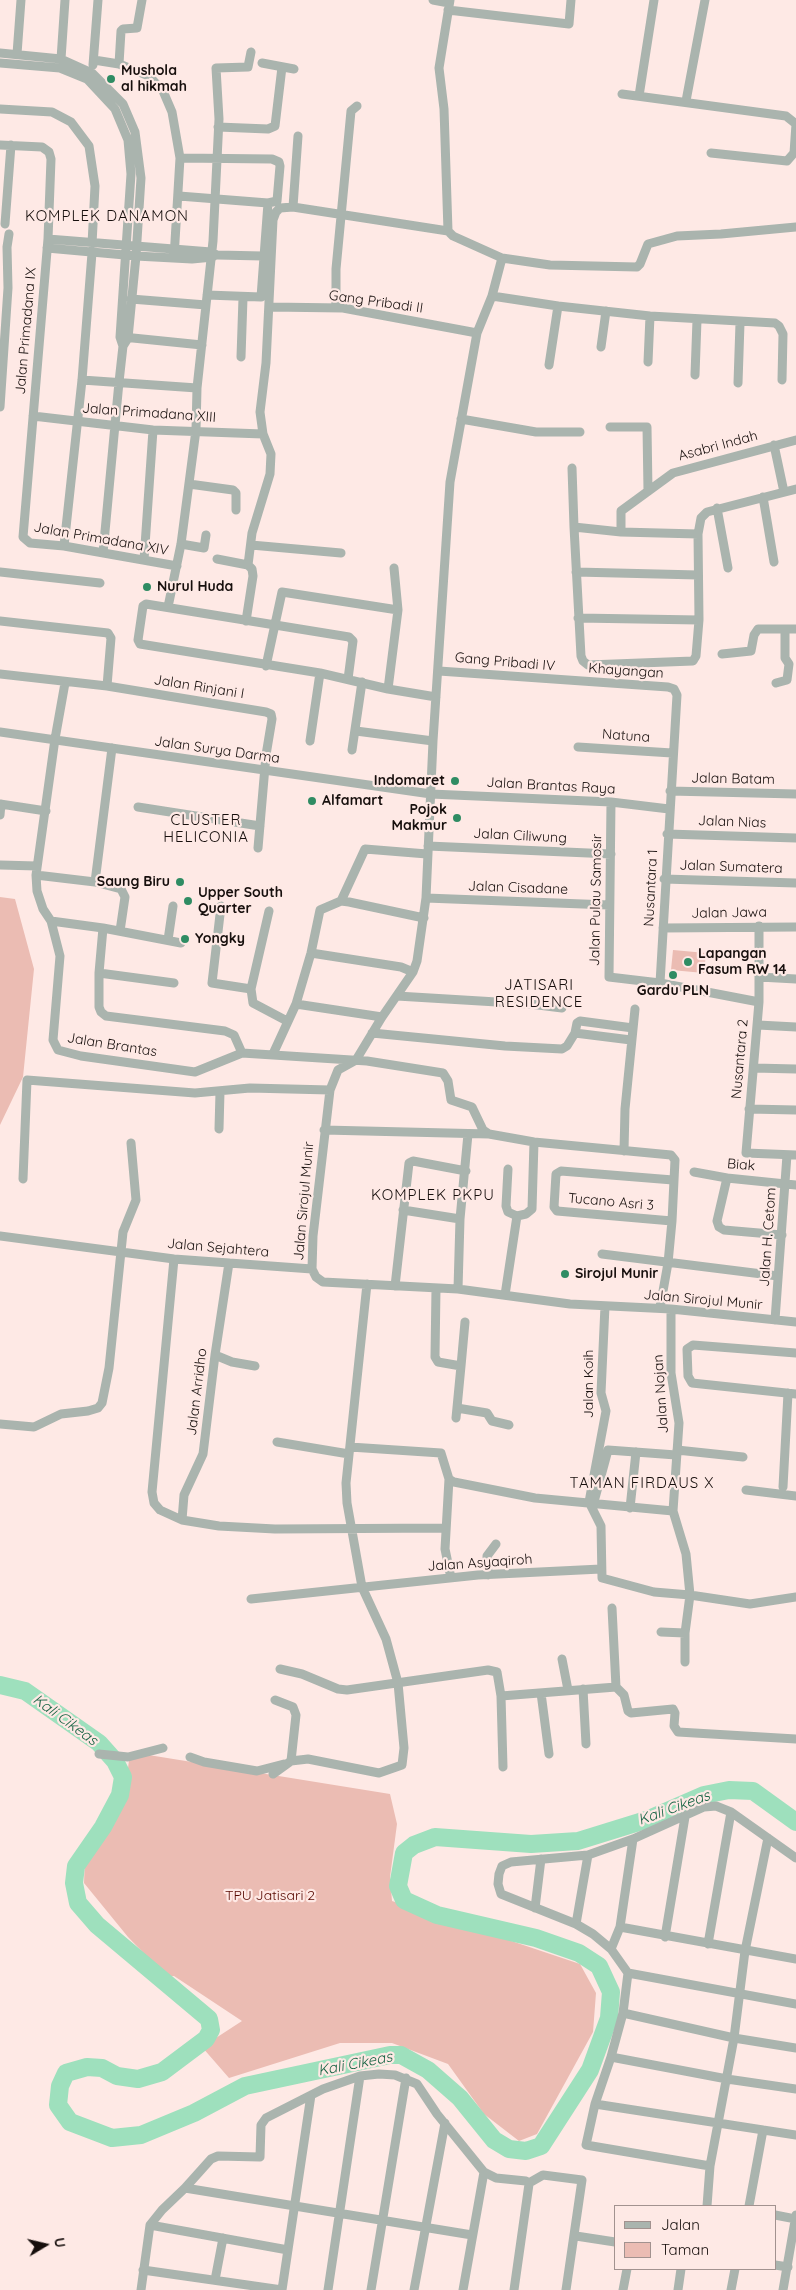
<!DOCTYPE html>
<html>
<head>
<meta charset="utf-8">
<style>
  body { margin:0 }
  #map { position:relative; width:796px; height:2290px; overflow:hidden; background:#fee9e5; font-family:Quicksand,sans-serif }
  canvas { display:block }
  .legend { position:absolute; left:614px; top:2205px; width:162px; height:65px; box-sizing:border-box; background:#fee9e5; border:1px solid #a2928f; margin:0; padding:6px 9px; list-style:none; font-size:15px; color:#170f0d }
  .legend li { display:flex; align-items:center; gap:10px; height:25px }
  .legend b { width:25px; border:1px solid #a2928f }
  .north { position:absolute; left:20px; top:2220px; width:50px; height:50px; -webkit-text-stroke:4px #fee9e5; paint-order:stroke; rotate:81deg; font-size:14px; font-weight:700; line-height:20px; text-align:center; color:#170f0d }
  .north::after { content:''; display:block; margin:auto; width:18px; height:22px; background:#170f0d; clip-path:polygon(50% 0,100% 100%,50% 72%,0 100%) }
</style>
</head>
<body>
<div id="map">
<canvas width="796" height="2290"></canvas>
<ul class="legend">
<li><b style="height:6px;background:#aab4ae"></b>Jalan</li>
<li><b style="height:14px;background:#ebbcb3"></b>Taman</li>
</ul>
<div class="north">U</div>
</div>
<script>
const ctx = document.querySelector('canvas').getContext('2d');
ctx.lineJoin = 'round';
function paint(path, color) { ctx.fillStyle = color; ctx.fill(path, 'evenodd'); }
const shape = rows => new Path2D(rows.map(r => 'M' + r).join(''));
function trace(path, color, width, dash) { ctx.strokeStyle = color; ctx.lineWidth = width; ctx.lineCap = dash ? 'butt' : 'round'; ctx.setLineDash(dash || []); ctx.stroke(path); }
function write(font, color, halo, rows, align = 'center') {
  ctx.font = font + ' Quicksand,sans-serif'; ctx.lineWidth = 4.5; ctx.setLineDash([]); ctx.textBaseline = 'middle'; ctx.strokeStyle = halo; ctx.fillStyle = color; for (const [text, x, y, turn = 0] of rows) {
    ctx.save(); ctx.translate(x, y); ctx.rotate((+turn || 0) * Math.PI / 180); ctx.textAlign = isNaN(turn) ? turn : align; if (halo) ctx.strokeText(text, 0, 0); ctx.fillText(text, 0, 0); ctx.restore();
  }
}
paint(shape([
  [0,897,15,899,34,969,23,1077,0,1125],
  [673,950,706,953,704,973,671,970],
  [130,1752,390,1794,397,1824,390,1877,392,1901,580,1964,596,1993,593,2032,537,2134,519,2141,484,2114,448,2064,392,2043,340,2043,229,2078,202,2047,242,2021,174,1976,167,1977,128,1937,84,1883,85,1859,124,1801]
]), '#ebbcb3');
trace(shape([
  [0,1685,25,1691,99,1743,115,1761,123,1777,120,1795,103,1827,76,1866,74,1883,78,1903,97,1925,209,2019,211,2030,206,2039,162,2072,138,2079,117,2076,102,2068,87,2067,66,2073,60,2086,58,2105,70,2122,112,2138,141,2135,194,2113,245,2086,390,2055,401,2055,428,2070,460,2098,494,2140,509,2149,526,2151,541,2146,590,2070,609,2018,611,1992,599,1966,579,1953,536,1938,437,1915,404,1900,398,1886,404,1853,414,1845,435,1837,531,1844,578,1841,649,1819,704,1795,729,1790,753,1791,796,1822]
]), '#9ee0bd', 18);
trace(shape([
  [433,0,449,3],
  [450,0,439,68,444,109,448,231,453,236,502,258,492,296,477,333,450,482,433,741,426,898,417,961,413,972,382,1017,356,1060,338,1070,330,1090,313,1236,312,1269,316,1277,323,1282,458,1289,570,1304,671,1309,796,1322],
  [448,10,569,24,571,0],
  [0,53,61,59,92,73,123,104,135,132,141,178,136,256,128,338,123,346,119,382,103,553],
  [17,54,21,0],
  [61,59,65,0],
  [94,60,119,64,149,76,163,91,172,112,180,158,174,258],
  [0,63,60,68,87,79,115,109,128,140,131,174,120,337,123,346],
  [262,63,294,69],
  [119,64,121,31,123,29,137,28,142,0],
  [93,65,98,0],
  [622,94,786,116,796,124,794,153,787,161,711,153],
  [639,96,654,0],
  [686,101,705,0],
  [0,109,52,112,71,122,89,146,95,186,92,244],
  [218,127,268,129,275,126,282,67],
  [0,145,42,147,49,152,51,159,48,239,23,537,30,543,64,546,177,566],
  [180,158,272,159,279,162,280,166,277,201,268,203,261,297,207,295],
  [179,196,268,203],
  [293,207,298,136],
  [5,224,11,145],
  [48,239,211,252,217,255,263,256],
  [47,248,136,256,192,259,213,257],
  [502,258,550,265,637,267,640,264,648,244,677,236,721,234,796,227],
  [492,296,558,306],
  [131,299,206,305],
  [270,307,343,308,477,333],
  [336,308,336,269,351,111,357,106],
  [123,337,202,345],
  [601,347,606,311],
  [241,357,243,298],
  [648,362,650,316],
  [549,365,558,306,650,316,775,323,779,326,783,334,782,380],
  [695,375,697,320],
  [82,380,197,388],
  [738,383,740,323],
  [0,407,8,288,7,247,9,234],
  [33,416,153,430,263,434],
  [461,419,536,432,580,432],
  [610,427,647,427,648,491],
  [774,445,784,492],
  [572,468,574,527],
  [189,484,233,490,236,493,236,510],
  [763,497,774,562],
  [717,508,728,568],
  [574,527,621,532,698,534,699,620,696,656,693,661,588,665,583,661,581,656,574,527],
  [621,532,621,511,673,473,796,440],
  [698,534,701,518,707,512,796,489],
  [181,544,204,548,206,535],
  [251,545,341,553],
  [64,546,82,380,92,253],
  [217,559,248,565,252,569,253,576,246,621],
  [144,560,153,430],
  [248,565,252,533,270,474,271,454,263,434,260,412,266,363,273,220,276,212,280,208,293,207,448,231],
  [0,572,100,583],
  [576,572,698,575],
  [168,607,181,544,196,430,197,388,213,241,219,119,216,68,248,67,251,52],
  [578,618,699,620],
  [0,621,108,633,111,638,107,686],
  [722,654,751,651,754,635,758,629,796,629],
  [266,666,282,592,398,610],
  [439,671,668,687,674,689,677,695,660,983],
  [0,674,107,686,266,712,271,714,272,719,266,755,258,848],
  [348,679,353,641,349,637,146,604,143,606,138,640,140,644,320,673,388,689,436,697],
  [65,683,55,739,36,875,37,891,43,909,51,921,60,956,53,1040,58,1050,81,1056,195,1072,242,1053,367,1061,443,1073,448,1081,451,1100,472,1107,483,1130,489,1134],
  [776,683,787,680,789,664,785,658,785,629],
  [388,689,398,610,394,568],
  [356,731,433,741],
  [0,732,431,794,611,802,669,809],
  [310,741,320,673],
  [578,747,672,753],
  [352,750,362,682],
  [670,791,796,794],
  [611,802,609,977,660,983,759,1002],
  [0,804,46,811],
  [138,807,260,826],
  [0,815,1,804],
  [667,834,796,838],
  [428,846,611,854],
  [0,865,37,866],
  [36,875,95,882,121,889,125,897,120,931],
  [664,879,796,883],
  [95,882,112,748],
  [426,898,609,905],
  [341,901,365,849,427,854],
  [221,906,212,983,251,989,253,1003,287,1021],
  [51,921,103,928,181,943],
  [759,926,759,1002,746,1153,796,1155],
  [103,928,99,973,99,1007,101,1012,106,1016,225,1031,234,1035,242,1053],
  [663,928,796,927],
  [168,940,173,906],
  [311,953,401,967,413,972],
  [99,973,174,983],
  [759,977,796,979],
  [251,989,269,911],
  [397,996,530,1004,562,1008],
  [296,1004,382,1017],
  [758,1025,796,1027],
  [372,1033,505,1046,562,1049,567,1046,575,1033,577,1023,580,1021,633,1028],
  [575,1033,631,1040],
  [273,1054,296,1004,311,953,320,910,341,901,349,902,424,918],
  [754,1068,796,1069],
  [749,1109,796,1110],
  [219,1129,220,1092],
  [324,1130,489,1134,534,1142,671,1155,675,1160,672,1221,668,1263,660,1308],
  [624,1151,625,1109,635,1009],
  [508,1169,506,1206,508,1212,517,1216],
  [694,1172,727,1178,796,1185],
  [727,1178,717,1221,719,1227,724,1230,782,1235],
  [23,1179,27,1080,195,1093,250,1088,330,1090],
  [403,1210,460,1219],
  [672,1221,557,1211,554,1207,556,1174,561,1171,673,1180],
  [0,1236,174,1259,312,1269],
  [602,1254,778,1276],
  [174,1259,152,1492,154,1503,160,1510,182,1520,219,1526,275,1529,445,1528],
  [395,1286,409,1163,413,1161,466,1171],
  [436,1288,435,1357,438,1362,461,1366,456,1418],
  [458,1289,460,1219,468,1134],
  [505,1295,517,1216,526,1214,532,1209,534,1142],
  [605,1306,601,1393,606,1411,589,1502,601,1526,602,1578,654,1592,690,1595,750,1604,796,1597],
  [775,1320,787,1155],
  [796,1353,693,1345,687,1349,688,1376,692,1383,796,1394],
  [215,1355,232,1362,255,1366],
  [461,1366,465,1322],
  [457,1408,487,1413,492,1421,509,1425],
  [0,1424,34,1427,61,1414,88,1411,98,1408,102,1403,109,1368,123,1232,136,1200,131,1143],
  [277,1442,349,1454],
  [350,1447,441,1453,449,1479,454,1482,535,1498,673,1511],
  [677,1450,743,1457],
  [449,1479,445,1549,451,1578],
  [783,1487,788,1393],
  [746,1490,796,1496],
  [595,1498,608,1450,676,1455],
  [630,1508,636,1452],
  [182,1520,184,1495,203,1454,215,1355,229,1263],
  [488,1575,487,1556,496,1544],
  [251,1599,478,1575,601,1569],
  [661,1632,685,1633,690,1595,686,1554,673,1511,679,1423,671,1373,671,1309],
  [562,1659,568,1690],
  [685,1662,685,1633],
  [280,1669,302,1674,338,1689,347,1690,488,1670,497,1672,501,1696,616,1687,612,1608],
  [616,1687,624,1695,628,1711,631,1713,673,1709,675,1713,674,1726,678,1732,796,1739],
  [583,1689,586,1744],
  [541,1693,549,1754],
  [501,1696,503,1767],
  [275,1700,293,1707,296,1715,291,1761],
  [99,1754,128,1757,163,1748],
  [190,1757,204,1762,257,1771,284,1764],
  [273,1774,291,1761,308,1759,379,1773,402,1765,404,1748,398,1683,386,1639,362,1587,347,1503,346,1483,367,1284],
  [535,1908,541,1859],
  [576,1924,588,1855],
  [620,1927,796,1959],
  [665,1937,685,1817],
  [708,1944,731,1812],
  [611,1949,620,1927,633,1839],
  [628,1973,796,2004],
  [623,2013,734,2038,796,2048],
  [611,2057,727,2079,796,2089],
  [595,2104,796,2135],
  [710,2166,586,2145,595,2104,611,2057,623,2013,628,1973,611,1949,593,1934,576,1924,501,1894,498,1884,499,1874,502,1866,511,1862,588,1855,633,1839,704,1807,716,1806,731,1812,796,1858],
  [529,2183,543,2175,582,2180,566,2290],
  [185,2188,472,2235],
  [707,2206,710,2166,734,2038,745,1951,768,1838],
  [749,2206,763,2130],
  [775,2215,796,2219],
  [150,2225,288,2250],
  [576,2236,615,2242],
  [775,2265,788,2267],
  [143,2270,282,2290,311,2095],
  [215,2280,223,2238],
  [141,2290,150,2225,162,2210,185,2188,211,2159,218,2156,260,2157,261,2125,266,2118,323,2089,360,2076,379,2074,395,2075,417,2084,437,2114,484,2172,496,2178,526,2181,529,2184,514,2290],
  [328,2290,360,2076],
  [371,2290,406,2078],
  [414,2290,445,2123],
  [463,2290,484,2172],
  [623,2290,627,2269],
  [678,2290,681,2269],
  [731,2290,735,2269],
  [783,2290,796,2215]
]), '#aab4ae', 9);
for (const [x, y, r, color] of [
  [111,79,5,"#2f8c63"],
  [147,587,5,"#2f8c63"],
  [455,781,5,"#2f8c63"],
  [312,801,5,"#2f8c63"],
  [457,818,5,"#2f8c63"],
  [180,882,5,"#2f8c63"],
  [188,901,5,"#2f8c63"],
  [185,939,5,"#2f8c63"],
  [688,962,5,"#2f8c63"],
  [673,975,5,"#2f8c63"],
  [565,1274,5,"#2f8c63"]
]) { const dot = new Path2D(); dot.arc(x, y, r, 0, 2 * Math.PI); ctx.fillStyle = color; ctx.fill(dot); trace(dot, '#fee9e5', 2); }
write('bold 14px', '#170f0d', '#fee9e5', [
  ["Mushola",121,71],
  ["al hikmah",121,87],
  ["Nurul Huda",157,587],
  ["Indomaret",445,781,"right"],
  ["Alfamart",322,801],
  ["Pojok",447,810,"right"],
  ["Makmur",447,826,"right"],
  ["Saung Biru",170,882,"right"],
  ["Upper South",198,893],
  ["Quarter",198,909],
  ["Yongky",195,939],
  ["Lapangan",698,954],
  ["Fasum RW 14",698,970],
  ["Gardu PLN",673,991,"center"],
  ["Sirojul Munir",575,1274]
], 'left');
write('14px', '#170f0d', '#fee9e5', [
  ["Gang Pribadi II",376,302,8],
  ["Jalan Primadana IX",26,331,-85],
  ["Jalan Primadana XIII",149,413,4],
  ["Asabri Indah",718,446,-15],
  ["Jalan Primadana XIV",101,539,10],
  ["Gang Pribadi IV",505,662,5],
  ["Khayangan",626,671,4],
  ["Jalan Rinjani I",199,687,9],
  ["Natuna",626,736,4],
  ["Jalan Surya Darma",217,750,8],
  ["Jalan Batam",733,779,1],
  ["Jalan Brantas Raya",551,786,3],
  ["Jalan Nias",732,822,2],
  ["Jalan Ciliwung",520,836,3],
  ["Jalan Sumatera",731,867,2],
  ["Jalan Cisadane",518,888,2],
  ["Nusantara 1",651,888,-87],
  ["Jalan Pulau Samosir",596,900,-89],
  ["Jalan Jawa",729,913,-1],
  ["Jalan Brantas",112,1045,9],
  ["Nusantara 2",740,1059,-85],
  ["Biak",741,1165,5],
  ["Jalan Sirojul Munir",304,1201,-85],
  ["Tucano Asri 3",611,1202,5],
  ["Jalan H. Cetom",768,1237,-86],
  ["Jalan Sejahtera",218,1248,5],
  ["Jalan Sirojul Munir",703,1300,5],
  ["Jalan Koih",589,1384,-90],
  ["Jalan Arridho",197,1392,-83],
  ["Jalan Nojan",661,1394,-94],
  ["Jalan Asyaqiroh",480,1563,-4]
]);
write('14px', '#580900', '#fee9e5', [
  ["TPU Jatisari 2",270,1896]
]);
ctx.letterSpacing = '1px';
write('15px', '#170f0d', '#fee9e5', [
  ["KOMPLEK DANAMON",107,216],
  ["CLUSTER",206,820],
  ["HELICONIA",206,837],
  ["JATISARI",539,985],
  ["RESIDENCE",539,1002],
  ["KOMPLEK PKPU",433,1195],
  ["TAMAN FIRDAUS X",642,1483]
]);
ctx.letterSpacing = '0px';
write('italic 15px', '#1a6646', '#fee9e5', [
  ["Kali Cikeas",65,1720,36],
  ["Kali Cikeas",674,1808,-20],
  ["Kali Cikeas",355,2064,-11]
]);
</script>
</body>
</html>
